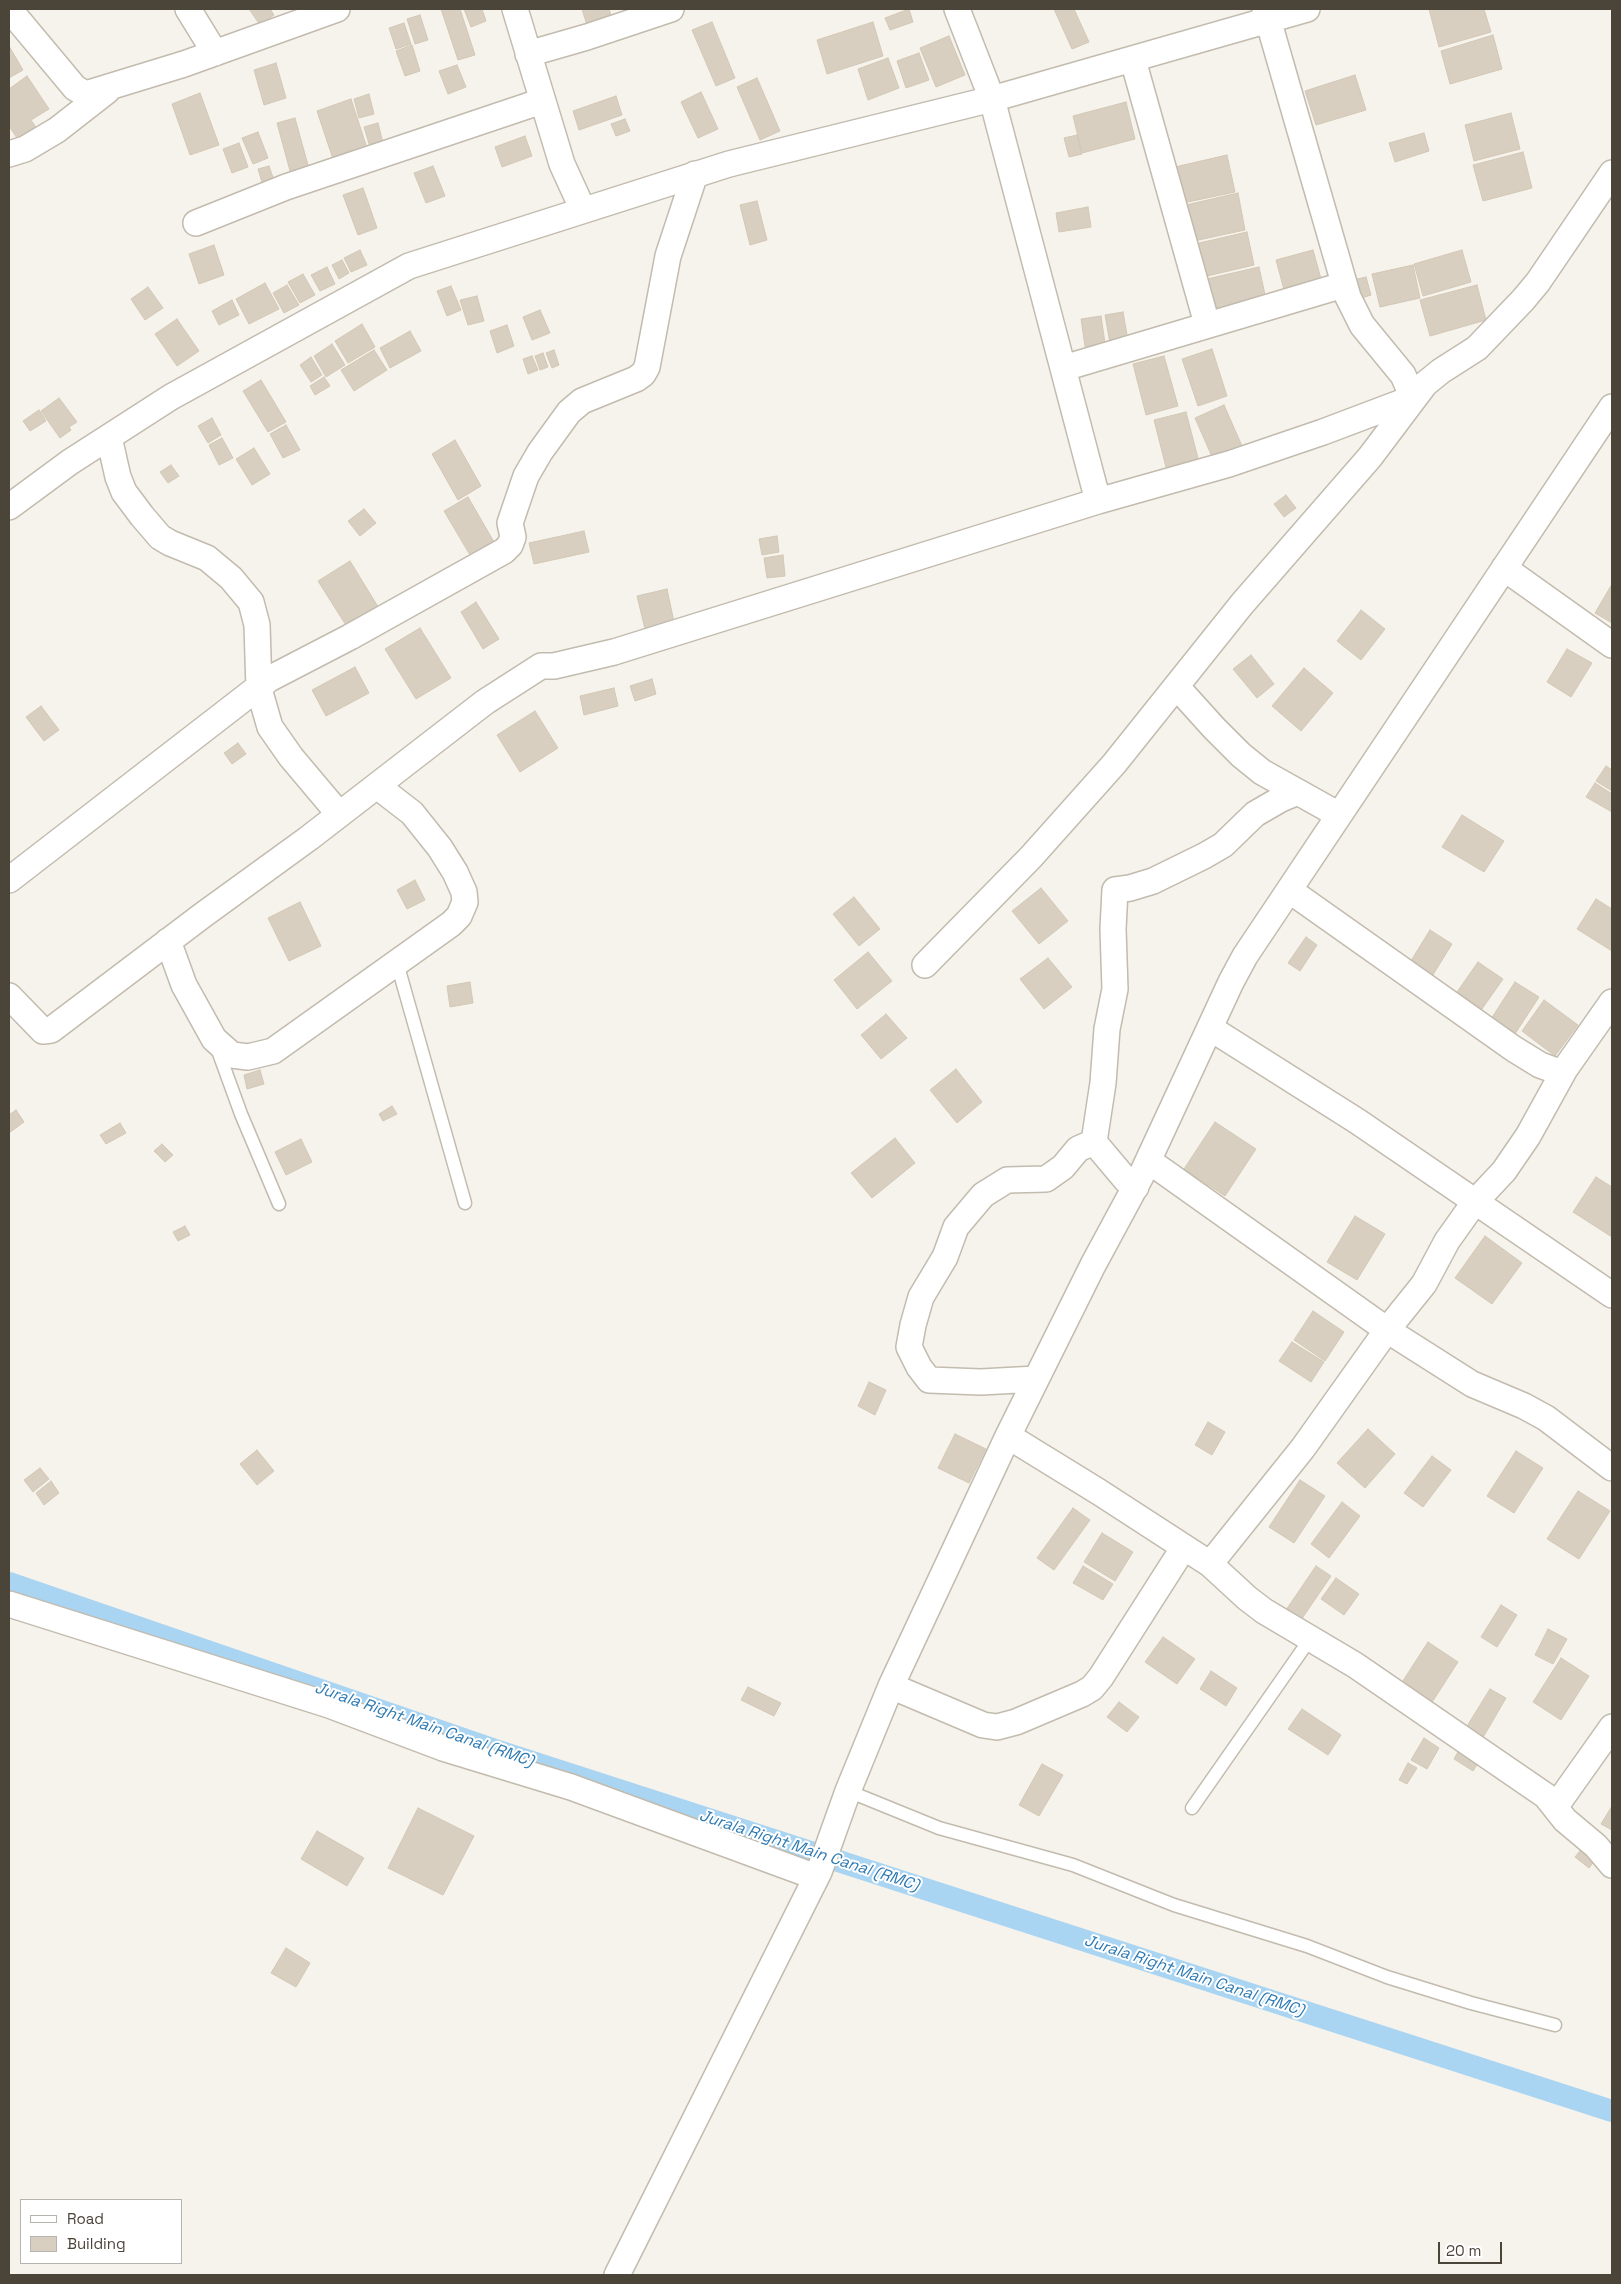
<!DOCTYPE html>
<html>
<head>
<meta charset="utf-8">
<style>
  body { margin:0 }
  #map { position:relative; width:1621px; height:2284px; overflow:hidden; background:#f6f3ec; font-family:"Space Grotesk",sans-serif }
  canvas { display:block }
  .frame { position:absolute; inset:0; border:10px solid #4b4439; pointer-events:none }
  .legend { position:absolute; left:20px; top:2199px; width:162px; height:65px; box-sizing:border-box; background:#fff; border:1px solid #b7b4b0; margin:0; padding:6px 9px; list-style:none; font-size:15px; color:#4b4439 }
  .legend li { display:flex; align-items:center; gap:10px; height:25px }
  .legend b { width:25px; border:1px solid #b7b4b0 }
  .scale { position:absolute; left:1438px; top:2242px; width:64px; height:22px; box-sizing:border-box; border:2px solid #4b4439; border-top:0; padding-left:6px; font-size:15px; line-height:18px; white-space:nowrap; color:#4b4439; -webkit-text-stroke:4px #fff; paint-order:stroke }
</style>
</head>
<body>
<div id="map">
<canvas width="1621" height="2284"></canvas>
<div class="frame"></div>
<ul class="legend">
<li><b style="height:6px;background:#fff"></b>Road</li>
<li><b style="height:14px;background:#d8cfc1"></b>Building</li>
</ul>
<div class="scale">20 m</div>
</div>
<script>
const ctx = document.querySelector('canvas').getContext('2d');
ctx.lineJoin = 'round';
const shape = rows => new Path2D(rows.map(r => 'M' + r).join(''));
function trace(path, color, width, dash) { ctx.strokeStyle = color; ctx.lineWidth = width; ctx.lineCap = dash ? 'butt' : 'round'; ctx.setLineDash(dash || []); ctx.stroke(path); }
function paint(path, color) { ctx.fillStyle = color; ctx.fill(path, 'evenodd'); }
function write(font, color, halo, rows, align = 'center') {
  ctx.font = font + ' "Space Grotesk",sans-serif'; ctx.lineWidth = 4; ctx.setLineDash([]); ctx.textBaseline = 'middle'; ctx.strokeStyle = halo; ctx.fillStyle = color; for (const [text, x, y, turn = 0] of rows) {
    ctx.save(); ctx.translate(x, y); ctx.rotate((+turn || 0) * Math.PI / 180); ctx.textAlign = isNaN(turn) ? turn : align; if (halo) ctx.strokeText(text, 0, 0); ctx.fillText(text, 0, 0); ctx.restore();
  }
}
trace(shape([
  [9,1583,498,1751,1612,2111]
]), '#a9d4f2', 22);
const building = shape([
  [249,9,270,9,274,15,260,25,249,9],
  [441,9,460,9,475,55,458,60,441,9],
  [464,9,482,9,486,21,471,27,464,9],
  [582,9,609,9,615,27,590,35,582,9],
  [909,9,913,22,890,30,885,18,909,9],
  [1054,9,1074,9,1089,42,1072,49,1054,9],
  [1429,9,1484,9,1491,32,1439,47,1429,9],
  [420,15,428,40,415,44,407,19,420,15],
  [712,22,735,78,716,86,692,30,712,22],
  [873,22,883,56,827,74,817,40,873,22],
  [404,23,411,44,396,49,389,28,404,23],
  [1493,35,1502,69,1450,84,1441,51,1493,35],
  [949,36,965,75,936,87,920,48,949,36],
  [412,45,420,71,405,76,396,51,412,45],
  [9,46,23,70,9,78,9,46],
  [919,53,929,80,906,88,897,61,919,53],
  [888,58,899,88,868,100,858,69,888,58],
  [276,63,286,98,264,105,254,70,276,63],
  [457,65,466,87,448,94,439,71,457,65],
  [1355,75,1366,110,1316,125,1305,91,1355,75],
  [27,76,49,109,31,120,41,135,23,147,9,126,9,89,27,76],
  [757,78,780,131,760,140,737,87,757,78],
  [701,92,718,129,698,138,681,102,701,92],
  [200,93,219,145,190,155,172,104,200,93],
  [369,94,374,114,359,118,354,99,369,94],
  [616,96,622,115,579,130,573,111,616,96],
  [351,99,369,154,335,165,317,111,351,99],
  [1126,102,1135,139,1082,153,1073,116,1126,102],
  [1511,113,1520,149,1474,161,1465,125,1511,113],
  [295,118,311,176,293,182,277,123,295,118],
  [625,119,630,131,616,136,611,124,625,119],
  [378,123,383,143,370,147,364,127,378,123],
  [258,132,268,158,253,164,242,138,258,132],
  [1424,133,1429,151,1395,162,1389,143,1424,133],
  [1077,135,1082,154,1069,157,1064,138,1077,135],
  [525,136,532,156,502,167,495,147,525,136],
  [239,143,248,167,232,173,223,149,239,143],
  [1523,152,1532,188,1483,201,1473,165,1523,152],
  [1227,155,1235,192,1183,203,1175,167,1227,155],
  [269,166,277,189,265,192,258,169,269,166],
  [433,166,445,196,426,203,414,173,433,166],
  [363,188,377,228,358,235,343,195,363,188],
  [1238,193,1245,230,1194,241,1186,205,1238,193],
  [757,201,767,240,750,245,740,205,757,201],
  [1088,207,1091,227,1059,232,1056,213,1088,207],
  [1247,232,1254,265,1203,277,1195,244,1247,232],
  [214,245,224,275,199,284,189,254,214,245],
  [360,250,367,265,351,272,344,258,360,250],
  [1313,250,1323,286,1286,297,1276,260,1313,250],
  [1462,250,1471,282,1423,296,1414,264,1462,250],
  [342,260,349,273,339,279,332,265,342,260],
  [1413,265,1420,298,1380,307,1372,274,1413,265],
  [327,267,335,284,320,291,311,275,327,267],
  [1259,267,1267,304,1215,316,1207,279,1259,267],
  [303,274,315,295,300,303,288,282,303,274],
  [1366,277,1371,295,1359,299,1353,280,1366,277],
  [265,283,279,309,249,324,236,299,265,283],
  [287,285,299,305,284,313,273,293,287,285],
  [1477,285,1486,320,1430,336,1420,300,1477,285],
  [451,286,461,310,447,316,437,291,451,286],
  [148,287,163,308,145,320,131,299,148,287],
  [477,296,484,321,468,325,460,300,477,296],
  [232,300,239,315,219,325,212,311,232,300],
  [540,310,550,333,532,340,523,317,540,310],
  [1123,312,1129,346,1111,349,1105,315,1123,312],
  [1101,316,1106,350,1086,353,1081,319,1101,316],
  [177,319,199,351,177,366,155,334,177,319],
  [362,324,375,347,348,363,335,341,362,324],
  [507,325,514,346,497,353,490,331,507,325],
  [410,331,421,351,390,368,380,348,410,331],
  [332,344,345,365,326,377,314,356,332,344],
  [1212,349,1227,396,1198,406,1182,359,1212,349],
  [374,350,387,370,354,391,341,370,374,350],
  [554,350,559,365,552,368,546,353,554,350],
  [543,353,548,367,540,370,535,356,543,353],
  [532,356,538,370,528,374,523,359,532,356],
  [1164,356,1178,406,1146,415,1133,364,1164,356],
  [311,357,322,375,311,382,300,365,311,357],
  [324,377,330,386,315,395,310,386,324,377],
  [261,380,286,422,268,432,243,391,261,380],
  [59,398,77,422,69,427,71,430,60,438,41,411,59,398],
  [1224,405,1242,446,1213,459,1195,418,1224,405],
  [39,410,46,421,30,431,23,421,39,410],
  [1186,412,1199,462,1167,471,1154,420,1186,412],
  [212,418,221,435,208,443,198,426,212,418],
  [286,425,300,450,283,458,270,434,286,425],
  [222,438,233,458,219,465,209,445,222,438],
  [455,440,481,486,458,500,432,454,455,440],
  [254,448,270,474,252,485,236,459,254,448],
  [171,465,179,476,168,483,160,472,171,465],
  [1286,495,1296,508,1284,517,1274,504,1286,495],
  [468,497,494,542,470,555,444,511,468,497],
  [364,509,376,523,360,536,348,521,364,509],
  [584,531,589,552,534,564,529,543,584,531],
  [777,536,779,552,762,555,759,539,777,536],
  [783,555,785,576,767,578,764,558,783,555],
  [350,561,380,610,349,630,318,581,350,561],
  [1612,584,1612,623,1595,613,1612,584],
  [667,589,674,622,645,629,637,596,667,589],
  [476,602,499,639,483,649,461,612,476,602],
  [1361,610,1385,629,1361,660,1337,641,1361,610],
  [420,628,451,678,416,699,385,649,420,628],
  [1567,649,1592,663,1571,697,1547,682,1567,649],
  [1251,655,1274,684,1257,698,1233,669,1251,655],
  [355,667,369,693,326,716,312,690,355,667],
  [1304,668,1333,693,1301,731,1272,706,1304,668],
  [652,679,656,694,635,701,630,686,652,679],
  [614,688,618,706,584,715,580,696,614,688],
  [41,706,59,730,44,741,26,717,41,706],
  [535,711,558,748,520,772,497,735,535,711],
  [238,743,246,754,232,764,224,753,238,743],
  [1606,766,1612,770,1612,791,1596,781,1606,766],
  [1595,783,1612,794,1612,812,1586,797,1595,783],
  [1462,815,1504,841,1484,872,1442,847,1462,815],
  [415,880,425,900,407,909,397,890,415,880],
  [1041,888,1068,921,1039,944,1012,911,1041,888],
  [854,897,880,929,859,946,833,914,854,897],
  [1596,899,1612,909,1612,951,1577,929,1596,899],
  [300,902,321,946,289,961,268,918,300,902],
  [1430,930,1452,944,1431,978,1409,964,1430,930],
  [1306,937,1317,945,1300,971,1288,963,1306,937],
  [868,952,892,981,857,1009,834,980,868,952],
  [1048,958,1072,987,1044,1009,1020,979,1048,958],
  [1478,962,1503,979,1482,1009,1457,992,1478,962],
  [470,982,473,1003,450,1007,447,986,470,982],
  [1515,982,1539,997,1513,1037,1489,1022,1515,982],
  [1544,1000,1578,1025,1555,1056,1522,1031,1544,1000],
  [886,1014,907,1038,881,1059,861,1035,886,1014],
  [956,1069,982,1102,957,1123,930,1090,956,1069],
  [260,1070,264,1084,247,1089,244,1075,260,1070],
  [392,1106,397,1114,383,1121,379,1114,392,1106],
  [16,1110,24,1122,9,1133,9,1115,16,1110],
  [1215,1122,1256,1149,1225,1196,1184,1169,1215,1122],
  [120,1123,126,1133,106,1144,100,1135,120,1123],
  [895,1138,915,1163,872,1198,851,1173,895,1138],
  [301,1139,312,1162,286,1175,275,1152,301,1139],
  [162,1144,173,1155,165,1162,154,1151,162,1144],
  [1596,1177,1612,1187,1612,1237,1573,1212,1596,1177],
  [1355,1216,1385,1234,1357,1280,1327,1262,1355,1216],
  [185,1226,190,1235,178,1241,173,1232,185,1226],
  [1485,1236,1522,1263,1492,1304,1455,1278,1485,1236],
  [1313,1311,1344,1332,1325,1361,1294,1340,1313,1311],
  [1292,1342,1324,1362,1311,1382,1279,1361,1292,1342],
  [869,1382,886,1390,875,1415,858,1406,869,1382],
  [1208,1422,1225,1432,1212,1455,1195,1445,1208,1422],
  [1368,1429,1395,1454,1365,1488,1337,1463,1368,1429],
  [955,1434,986,1449,969,1483,938,1468,955,1434],
  [257,1450,274,1471,257,1485,240,1464,257,1450],
  [1516,1451,1543,1468,1514,1513,1487,1496,1516,1451],
  [1432,1456,1451,1470,1423,1507,1404,1493,1432,1456],
  [40,1468,49,1479,33,1492,24,1480,40,1468],
  [1300,1480,1325,1496,1294,1543,1269,1527,1300,1480],
  [51,1481,59,1493,44,1505,36,1493,51,1481],
  [1578,1491,1610,1511,1579,1559,1547,1539,1578,1491],
  [1342,1502,1360,1516,1329,1558,1311,1544,1342,1502],
  [1073,1508,1090,1520,1054,1570,1037,1558,1073,1508],
  [1102,1533,1133,1552,1115,1581,1084,1562,1102,1533],
  [1083,1566,1113,1584,1103,1600,1073,1583,1083,1566],
  [1316,1566,1331,1576,1301,1620,1286,1610,1316,1566],
  [1336,1578,1359,1594,1344,1615,1321,1599,1336,1578],
  [1501,1605,1517,1615,1497,1647,1481,1637,1501,1605],
  [1548,1629,1567,1639,1553,1664,1535,1655,1548,1629],
  [1163,1637,1195,1659,1177,1684,1145,1662,1163,1637],
  [1428,1642,1458,1662,1429,1707,1399,1687,1428,1642],
  [1561,1658,1589,1676,1561,1720,1533,1702,1561,1658],
  [1211,1671,1237,1688,1226,1706,1200,1689,1211,1671],
  [748,1687,781,1703,774,1716,741,1700,748,1687],
  [1490,1689,1506,1698,1481,1741,1464,1731,1490,1689],
  [1119,1702,1139,1717,1127,1732,1107,1717,1119,1702],
  [1302,1709,1341,1735,1328,1755,1288,1729,1302,1709],
  [1424,1738,1439,1748,1427,1769,1411,1760,1424,1738],
  [1463,1743,1483,1755,1473,1771,1454,1759,1463,1743],
  [1408,1763,1417,1768,1407,1784,1399,1780,1408,1763],
  [1042,1764,1063,1775,1039,1816,1019,1805,1042,1764],
  [1612,1806,1612,1830,1601,1824,1612,1806],
  [418,1808,474,1836,443,1895,388,1868,418,1808],
  [317,1831,364,1858,347,1886,301,1859,317,1831],
  [1587,1842,1601,1852,1589,1868,1575,1857,1587,1842],
  [286,1948,310,1963,296,1987,271,1973,286,1948]
]);
paint(building, '#d8cfc1');
trace(building, '#d3c7b4', 1);
const lane = shape([
  [397,963,465,1203],
  [217,1048,241,1114,279,1204],
  [848,1791,939,1828,1073,1865,1174,1905,1307,1946,1387,1977,1471,2003,1555,2025],
  [1192,1808,1310,1639]
]);
const street = shape([
  [9,9,75,88,86,94,184,64,337,9],
  [188,9,215,53],
  [515,9,562,164,583,210],
  [957,9,992,99,1098,501],
  [528,54,587,37,671,9],
  [1133,60,1207,324],
  [9,154,25,149,57,130,107,91],
  [196,223,286,187,542,101],
  [1064,368,1343,285],
  [109,437,118,477,124,492,142,516,160,537,170,543,207,558,231,578,251,602,257,625,259,689,270,727,291,757,339,814],
  [9,507,70,462,171,397,409,266,729,164,992,99,1307,9],
  [1504,568,1612,645],
  [1177,687,1214,728,1241,755,1262,772,1339,815],
  [9,880,269,679,350,637,504,551,510,545,513,537,510,523,526,476,540,452,569,412,582,401,636,379,643,374,647,367,668,256,695,174],
  [1289,890,1514,1049,1540,1065,1562,1073],
  [168,941,184,985,214,1039,232,1055,248,1057,273,1051,451,924,459,916,465,902,464,892,455,872,440,848,412,813,377,786],
  [925,965,1031,857,1114,764,1242,604,1370,457,1425,384,1441,371,1477,348,1523,300,1538,282,1612,173],
  [9,996,43,1031,51,1030,203,915,309,838,485,702,541,666,554,666,614,652,1098,501,1229,464,1323,432,1413,398,1403,375,1362,325,1348,297,1265,9],
  [1210,1028,1357,1121,1612,1295],
  [1149,1161,1387,1330,1472,1384,1524,1406,1546,1418,1612,1468],
  [1136,1187,1126,1180,1094,1142,1103,1083,1107,1029,1115,989,1113,929,1115,890,1130,888,1153,881,1204,856,1223,845,1255,814,1281,799,1298,792],
  [1036,1379,981,1382,929,1380,919,1367,909,1347,913,1325,921,1297,945,1257,956,1227,983,1195,1007,1180,1046,1179,1063,1167,1078,1149,1094,1142],
  [1008,1436,1099,1492,1210,1564,1247,1598,1264,1611,1355,1665,1546,1796,1565,1820,1596,1846,1612,1865],
  [1210,1564,1303,1448,1387,1330,1424,1284,1447,1241,1474,1203,1504,1171,1528,1136,1565,1069,1612,1002],
  [9,1604,329,1705,443,1748,571,1787,816,1877],
  [891,1686,983,1725,997,1727,1016,1722,1082,1694,1092,1688,1101,1677,1184,1547],
  [1556,1806,1612,1727],
  [617,2275,819,1872,848,1791,891,1686,1008,1436,1093,1265,1141,1176,1231,982,1245,956,1612,407]
]);
trace(lane, '#c2bbae', 15);
trace(street, '#c2bbae', 28);
trace(lane, '#fff', 12);
trace(street, '#fff', 25);
write('italic 16px', '#2e7ab2', '#fff', [
  ["Jurala Right Main Canal (RMC)",424,1725,19],
  ["Jurala Right Main Canal (RMC)",809,1851,18],
  ["Jurala Right Main Canal (RMC)",1194,1976,18]
]);
</script>
</body>
</html>
